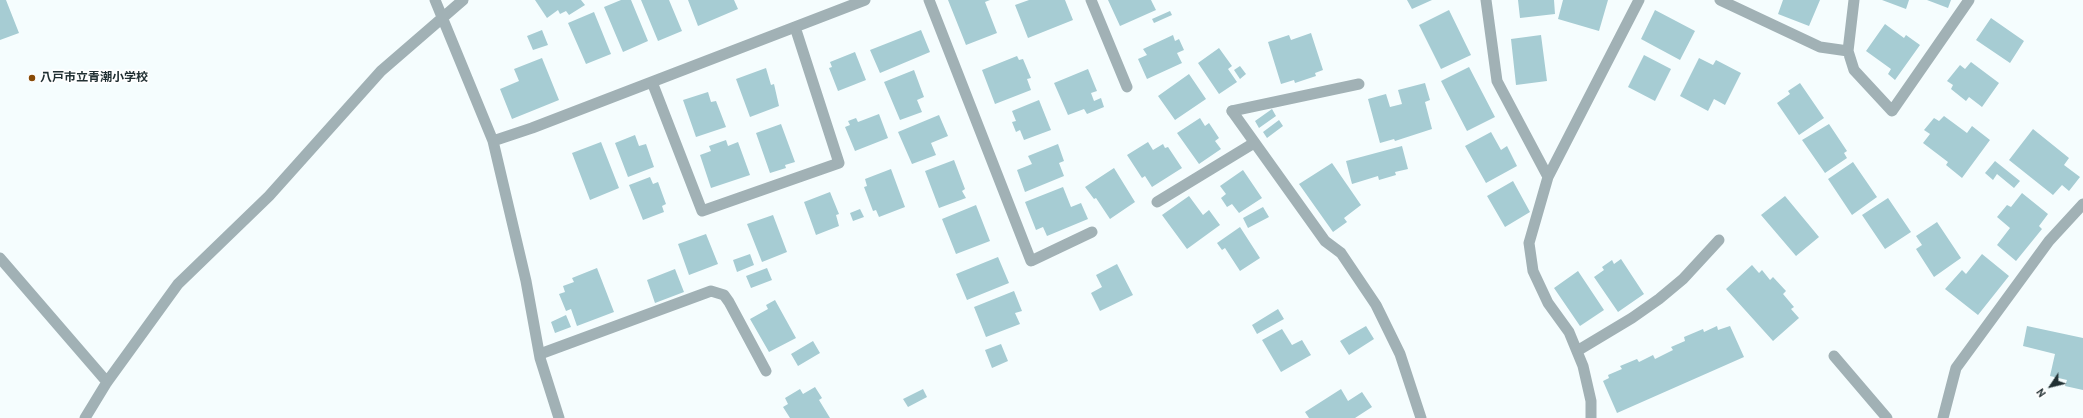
<!DOCTYPE html>
<html>
<head>
<meta charset="utf-8">
<style>
  body { margin:0 }
  #map { position:relative; width:2083px; height:418px; overflow:hidden; background:#f5fdfe; font-family:"PT Sans",sans-serif }
  canvas { display:block }
  .north { position:absolute; left:2031px; top:366px; width:40px; height:40px; -webkit-text-stroke:3px #fff; paint-order:stroke; rotate:235deg; font-size:11px; font-weight:700; line-height:16px; text-align:center; color:#213033 }
  .north::after { content:''; display:block; margin:auto; width:14px; height:18px; background:#213033; clip-path:polygon(50% 0,100% 100%,50% 72%,0 100%) }
</style>
</head>
<body>
<div id="map">
<canvas width="2083" height="418"></canvas>
<div class="north">N</div>
</div>
<script>
const ctx = document.querySelector('canvas').getContext('2d');
ctx.lineJoin = 'round';
function paint(path, color) { ctx.fillStyle = color; ctx.fill(path, 'evenodd'); }
const shape = rows => new Path2D(rows.map(r => 'M' + r).join(''));
function trace(path, color, width, dash) { ctx.strokeStyle = color; ctx.lineWidth = width; ctx.lineCap = dash ? 'butt' : 'round'; ctx.setLineDash(dash || []); ctx.stroke(path); }
function write(font, color, halo, rows, align = 'center') {
  ctx.font = font + ' "PT Sans","Noto Sans JP",sans-serif'; ctx.lineWidth = 3.5; ctx.setLineDash([]); ctx.textBaseline = 'middle'; ctx.strokeStyle = halo; ctx.fillStyle = color; for (const [text, x, y, turn = 0] of rows) {
    ctx.save(); ctx.translate(x, y); ctx.rotate((+turn || 0) * Math.PI / 180); ctx.textAlign = isNaN(turn) ? turn : align; if (halo) ctx.strokeText(text, 0, 0); ctx.fillText(text, 0, 0); ctx.restore();
  }
}
paint(shape([
  [0,0,6,0,19,33,0,40],
  [535,0,581,0,585,5,569,15,566,11,560,14,558,10,547,18],
  [621,0,631,0,648,41,623,52,604,7],
  [641,0,669,0,682,31,658,41],
  [688,0,734,0,738,9,698,26],
  [948,0,990,0,985,2,997,33,966,45],
  [1029,0,1065,0,1073,20,1028,38,1015,5],
  [1108,0,1151,0,1156,10,1120,26],
  [1407,0,1432,0,1412,9],
  [1518,0,1554,0,1555,14,1520,18],
  [1563,0,1608,0,1599,31,1558,19],
  [1783,0,1820,0,1809,26,1778,14],
  [1882,0,1909,0,1906,9],
  [1927,0,1951,0,1948,8],
  [1449,10,1471,55,1441,69,1419,25],
  [1655,10,1695,31,1680,60,1641,39],
  [1170,11,1172,15,1154,23,1152,19],
  [594,12,611,54,586,64,568,23],
  [1991,18,2024,41,2010,63,1976,40],
  [1885,24,1904,38,1906,35,1920,45,1895,80,1888,74,1891,69,1866,51],
  [542,30,548,45,533,50,527,36],
  [921,30,930,52,880,73,870,50],
  [1311,33,1323,70,1315,73,1316,76,1295,83,1294,80,1281,84,1268,42,1289,35,1291,40],
  [1173,35,1175,41,1179,39,1184,50,1177,53,1182,63,1147,79,1138,59,1147,55,1143,49],
  [1541,35,1547,81,1516,85,1511,39],
  [1219,48,1232,66,1228,69,1237,82,1219,94,1198,63],
  [855,52,866,80,838,91,829,68,832,67,830,62],
  [1644,55,1671,69,1655,101,1628,87],
  [1017,56,1019,60,1023,59,1031,78,1027,79,1031,90,995,104,982,70],
  [542,58,559,100,512,119,500,89,519,81,514,69],
  [1699,58,1713,65,1716,60,1741,73,1725,105,1714,99,1708,111,1680,96],
  [1971,62,1999,83,1982,107,1969,97,1966,101,1951,89,1953,85,1947,81,1960,65,1965,69],
  [1240,66,1246,74,1240,79,1234,70],
  [1469,67,1495,117,1467,131,1441,81],
  [766,68,771,85,774,84,779,106,750,117,736,79],
  [1088,69,1097,91,1091,93,1094,101,1101,98,1104,107,1087,114,1084,109,1068,115,1054,83],
  [914,70,924,97,917,100,922,112,900,120,884,82],
  [1189,74,1206,99,1175,120,1158,96],
  [1425,83,1430,100,1425,102,1432,129,1395,141,1394,139,1380,143,1368,99,1386,94,1390,107,1402,104,1398,90],
  [1800,83,1824,118,1799,135,1777,103,1790,94,1788,91],
  [708,92,711,102,716,101,726,127,696,137,683,100],
  [1039,100,1051,130,1024,140,1020,130,1016,132,1012,122,1016,121,1012,111],
  [1272,109,1276,116,1259,128,1255,121],
  [879,114,888,138,855,151,845,127,850,125,848,121,856,118,858,122],
  [939,115,948,136,931,143,936,155,912,164,898,132],
  [1944,116,1967,133,1972,126,1990,140,1962,178,1946,165,1948,162,1923,143,1930,134,1924,130,1934,118,1939,121],
  [1200,118,1205,126,1209,123,1219,138,1215,141,1221,149,1199,164,1177,133],
  [1279,120,1283,126,1267,138,1263,132],
  [781,124,795,162,785,165,786,168,770,173,756,133],
  [1829,124,1847,151,1844,153,1847,158,1825,173,1802,140],
  [2033,129,2069,158,2064,165,2080,177,2069,191,2062,185,2053,195,2009,160],
  [1491,132,1501,150,1507,146,1517,166,1486,183,1465,146],
  [635,135,639,146,646,144,654,167,628,177,615,143],
  [726,140,728,146,738,142,750,175,711,188,700,155,711,151,709,146],
  [601,142,619,188,590,200,572,153],
  [1148,142,1153,150,1163,144,1165,148,1168,147,1182,168,1152,187,1145,176,1142,178,1127,155],
  [1058,144,1064,161,1059,163,1064,176,1025,192,1017,170,1032,164,1028,156],
  [1402,146,1408,169,1395,172,1396,175,1379,180,1378,176,1352,184,1346,161],
  [954,160,965,189,962,191,966,198,939,208,925,171],
  [1995,161,2020,181,2014,188,1997,174,1993,180,1985,173],
  [1853,162,1877,197,1852,215,1828,179],
  [1332,163,1361,205,1344,218,1347,222,1333,232,1299,184],
  [1114,168,1135,202,1110,219,1096,198,1094,199,1085,187],
  [891,169,905,207,879,217,876,210,873,211,864,187,867,186,865,179],
  [1243,170,1262,198,1239,213,1232,204,1227,207,1221,198,1226,194,1220,186],
  [650,177,653,184,658,182,666,204,662,206,664,212,643,220,629,185],
  [1513,181,1530,212,1505,227,1487,196],
  [1063,187,1071,207,1081,203,1088,219,1047,236,1043,227,1036,230,1025,202],
  [830,192,839,214,836,215,839,226,816,235,804,202],
  [2022,193,2048,214,2039,226,2042,229,2016,261,1997,245,2010,228,1997,217,2007,205,2011,207],
  [1189,196,1203,215,1209,210,1220,225,1187,249,1162,215],
  [1785,196,1819,237,1796,256,1761,215],
  [1888,198,1911,232,1885,249,1862,215],
  [976,205,990,241,956,254,942,219],
  [1263,207,1269,217,1248,228,1243,218],
  [860,209,864,217,853,221,850,213],
  [773,215,787,252,762,262,747,224],
  [1937,222,1961,258,1934,277,1916,249,1922,245,1916,236],
  [1240,227,1260,258,1240,271,1225,248,1222,250,1217,243],
  [706,234,718,264,689,275,678,244],
  [750,254,754,265,737,272,733,260],
  [1982,254,2009,276,1978,315,1945,289,1962,270,1966,274],
  [998,257,1009,283,967,300,956,274],
  [1621,259,1644,294,1618,312,1594,277,1604,270,1602,267,1612,260,1614,264],
  [1117,264,1133,295,1100,311,1091,293,1102,287,1096,275],
  [1752,265,1759,273,1762,270,1770,280,1773,277,1786,291,1783,294,1794,307,1791,309,1799,318,1773,341,1726,289],
  [597,268,614,312,577,326,571,309,566,311,559,294,565,292,563,286,574,282,572,278],
  [767,268,772,280,751,288,746,276],
  [675,269,684,292,655,303,647,280],
  [1578,271,1604,310,1580,326,1554,288],
  [1014,291,1022,311,1015,313,1020,324,986,337,974,307],
  [775,300,796,338,769,352,750,319,768,309,766,305],
  [1278,309,1284,319,1257,334,1252,325],
  [566,315,571,327,555,333,551,322],
  [1366,326,1374,339,1349,355,1340,341],
  [1717,326,1718,330,1730,326,1744,357,1617,413,1603,381,1609,378,1608,375,1622,369,1620,366,1637,359,1639,362,1653,355,1655,359,1673,350,1671,347,1685,341,1684,337,1703,329,1704,332],
  [2027,326,2083,338,2083,390,2065,386,2067,380,2050,376,2055,354,2023,346],
  [1282,329,1292,345,1302,340,1311,355,1281,372,1262,340],
  [813,341,820,353,798,366,791,354],
  [1001,344,1008,361,992,368,985,350],
  [815,387,822,398,819,400,830,418,790,418,783,407,788,404,785,398,800,389,803,394],
  [923,389,927,397,908,407,903,399],
  [1341,389,1348,401,1362,392,1372,407,1355,418,1309,418,1305,412]
]), '#a6ccd3');
trace(shape([
  [1232,111,1359,84],
  [540,354,711,291,724,295,729,302,766,371]
]), '#a1b1b5', 11);
trace(shape([
  [435,0,493,141,526,281,540,358,559,418],
  [929,0,1031,261,1092,232],
  [1091,0,1127,87],
  [1486,0,1497,81,1548,177,1639,0],
  [1720,0,1820,47,1848,51,1854,0],
  [1848,51,1854,70,1892,111,1969,0],
  [652,82,702,211,839,163,795,27],
  [1232,111,1325,241,1341,253,1376,305,1400,354,1421,418],
  [493,141,532,128,865,0],
  [1548,177,1529,243,1533,271,1548,303,1569,332,1583,366,1591,401,1591,418],
  [1157,202,1254,143],
  [0,258,107,382],
  [1577,351,1632,318,1659,299,1683,279,1719,240],
  [1834,356,1887,418],
  [85,418,107,382,178,284,269,196,381,71,463,0],
  [1943,418,1956,368,2049,241,2083,204]
]), '#a1b1b5', 11);
for (const [x, y, r, color] of [
  [32,78,4,"#874b07"]
]) { const dot = new Path2D(); dot.arc(x, y, r, 0, 2 * Math.PI); ctx.fillStyle = color; ctx.fill(dot); trace(dot, '#fff', 1.5); }
write('bold 12px', '#213033', '#fff', [
  ["八戸市立青潮小学校",40,78]
], 'left');
</script>
</body>
</html>
